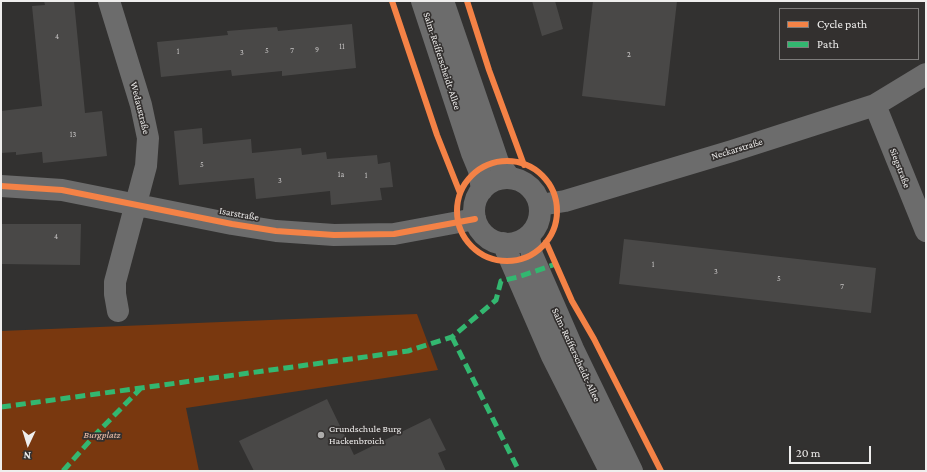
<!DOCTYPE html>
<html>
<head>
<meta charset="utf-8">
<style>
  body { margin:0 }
  #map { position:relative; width:927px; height:472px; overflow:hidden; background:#323130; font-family:"Crimson Pro",serif }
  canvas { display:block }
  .frame { position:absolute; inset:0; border:2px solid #efeeed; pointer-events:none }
  .legend { position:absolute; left:779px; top:8px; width:140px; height:52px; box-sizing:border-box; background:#33302f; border:1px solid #7e7c7b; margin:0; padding:5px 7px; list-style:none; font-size:12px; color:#efeeed }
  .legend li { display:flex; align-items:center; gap:8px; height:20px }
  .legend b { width:20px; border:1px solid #7e7c7b }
  .north { position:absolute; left:8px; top:424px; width:40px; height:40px; -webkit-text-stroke:3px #33302f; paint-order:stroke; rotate:184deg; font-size:11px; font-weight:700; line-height:16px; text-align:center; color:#efeeed }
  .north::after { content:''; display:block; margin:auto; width:14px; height:18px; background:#efeeed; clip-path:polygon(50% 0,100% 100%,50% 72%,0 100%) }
  .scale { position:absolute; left:789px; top:446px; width:82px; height:18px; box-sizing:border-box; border:2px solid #efeeed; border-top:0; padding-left:5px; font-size:12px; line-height:14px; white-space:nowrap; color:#efeeed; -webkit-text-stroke:3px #33302f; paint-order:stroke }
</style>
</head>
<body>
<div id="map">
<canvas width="927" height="472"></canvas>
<div class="frame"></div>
<ul class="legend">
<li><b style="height:5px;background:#f48246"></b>Cycle path</li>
<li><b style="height:5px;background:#33b770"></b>Path</li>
</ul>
<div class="north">N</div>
<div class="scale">20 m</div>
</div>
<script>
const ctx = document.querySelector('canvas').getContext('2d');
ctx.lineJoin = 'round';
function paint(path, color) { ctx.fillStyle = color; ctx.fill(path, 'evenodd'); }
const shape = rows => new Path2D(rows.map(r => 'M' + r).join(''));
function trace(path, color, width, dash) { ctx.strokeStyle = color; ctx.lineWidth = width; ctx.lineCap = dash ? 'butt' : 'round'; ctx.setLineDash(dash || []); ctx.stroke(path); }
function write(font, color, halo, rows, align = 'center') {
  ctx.font = font + ' "Crimson Pro",serif'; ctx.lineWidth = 3.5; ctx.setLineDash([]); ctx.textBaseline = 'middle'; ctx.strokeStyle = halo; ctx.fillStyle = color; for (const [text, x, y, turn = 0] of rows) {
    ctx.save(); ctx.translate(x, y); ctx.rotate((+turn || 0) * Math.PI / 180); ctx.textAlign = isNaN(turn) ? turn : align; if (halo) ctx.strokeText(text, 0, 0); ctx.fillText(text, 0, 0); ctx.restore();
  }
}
paint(shape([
  [417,314,438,370,186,408,199,471,1,471,1,331]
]), '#79380f');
paint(shape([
  [44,1,74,1,85,113,102,111,107,156,43,163,42,152,16,155,16,152,1,153,1,111,42,106,32,6,45,5],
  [532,1,555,1,563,29,542,36],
  [593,1,677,1,665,106,582,96],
  [352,24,356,68,282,76,282,71,232,76,231,70,161,77,157,42,228,35,227,31,277,27,278,31],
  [202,128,203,144,251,139,252,153,301,148,302,155,326,152,327,159,377,155,378,164,390,162,393,187,380,188,382,200,331,205,330,191,256,199,254,178,179,185,174,131],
  [1,224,81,224,80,265,1,264],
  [624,239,876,268,871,313,619,284],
  [327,399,354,455,430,418,446,450,438,453,446,471,254,471,239,441]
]), '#494847');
trace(shape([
  [109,1,141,105,148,138,146,166,115,282,115,294,118,311],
  [875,105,926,231],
  [1,186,62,190,232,224,276,231,334,235,394,234,475,219],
  [540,205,565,201,732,151,875,105,926,74]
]), '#6c6c6c', 22);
trace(shape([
  [422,1,472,153,479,170,482,190],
  [443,1,493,147,498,162,510,178],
  '474 211a33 33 0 1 1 66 0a33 33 0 1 1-66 0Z',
  [529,236,532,255,573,349,632,471],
  [503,243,552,356,610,471]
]), '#6c6c6c', 22);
trace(shape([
  [452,337,519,471],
  [1,407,141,388,408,351,452,337,496,300,501,281,518,277,556,264],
  [63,471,95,435,141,388]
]), '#33b770', 5, [10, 5]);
trace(shape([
  [392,1,437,135,460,193],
  [467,1,489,70,524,165],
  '457 211a50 50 0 1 1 100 0a50 50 0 1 1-100 0Z',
  [1,186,62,190,232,224,276,231,334,235,394,234,475,219],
  [546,242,572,301,594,339,661,471]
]), '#f48246', 6);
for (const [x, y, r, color] of [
  [321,435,4,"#adacab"]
]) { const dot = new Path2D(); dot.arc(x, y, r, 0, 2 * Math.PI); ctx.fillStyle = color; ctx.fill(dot); trace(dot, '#33302f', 1.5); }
write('8px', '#c6c4c4', null, [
  ["4",57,37],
  ["11",342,47],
  ["9",317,50],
  ["5",267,51],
  ["7",292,51],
  ["1",178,52],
  ["3",242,53],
  ["2",629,55],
  ["13",73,135],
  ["5",202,165],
  ["1a",341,175],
  ["1",366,176],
  ["3",280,181],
  ["4",56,237],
  ["1",653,265],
  ["3",716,272],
  ["5",779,279],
  ["7",842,287]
]);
write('10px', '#efeeed', '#33302f', [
  ["Salm-Reifferscheidt-Allee",442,61,72],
  ["Wedaustraße",140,108,76],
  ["Neckarstraße",737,149,-17],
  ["Siegstraße",900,168,69],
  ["Isarstraße",239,214,10],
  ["Salm-Reifferscheidt-Allee",576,355,65]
]);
write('10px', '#efeeed', '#33302f', [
  ["Grundschule Burg",329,429],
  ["Hackenbroich",329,441]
], 'left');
write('italic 10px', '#f3c3ad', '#33302f', [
  ["Burgplatz",102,435]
]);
</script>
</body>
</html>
